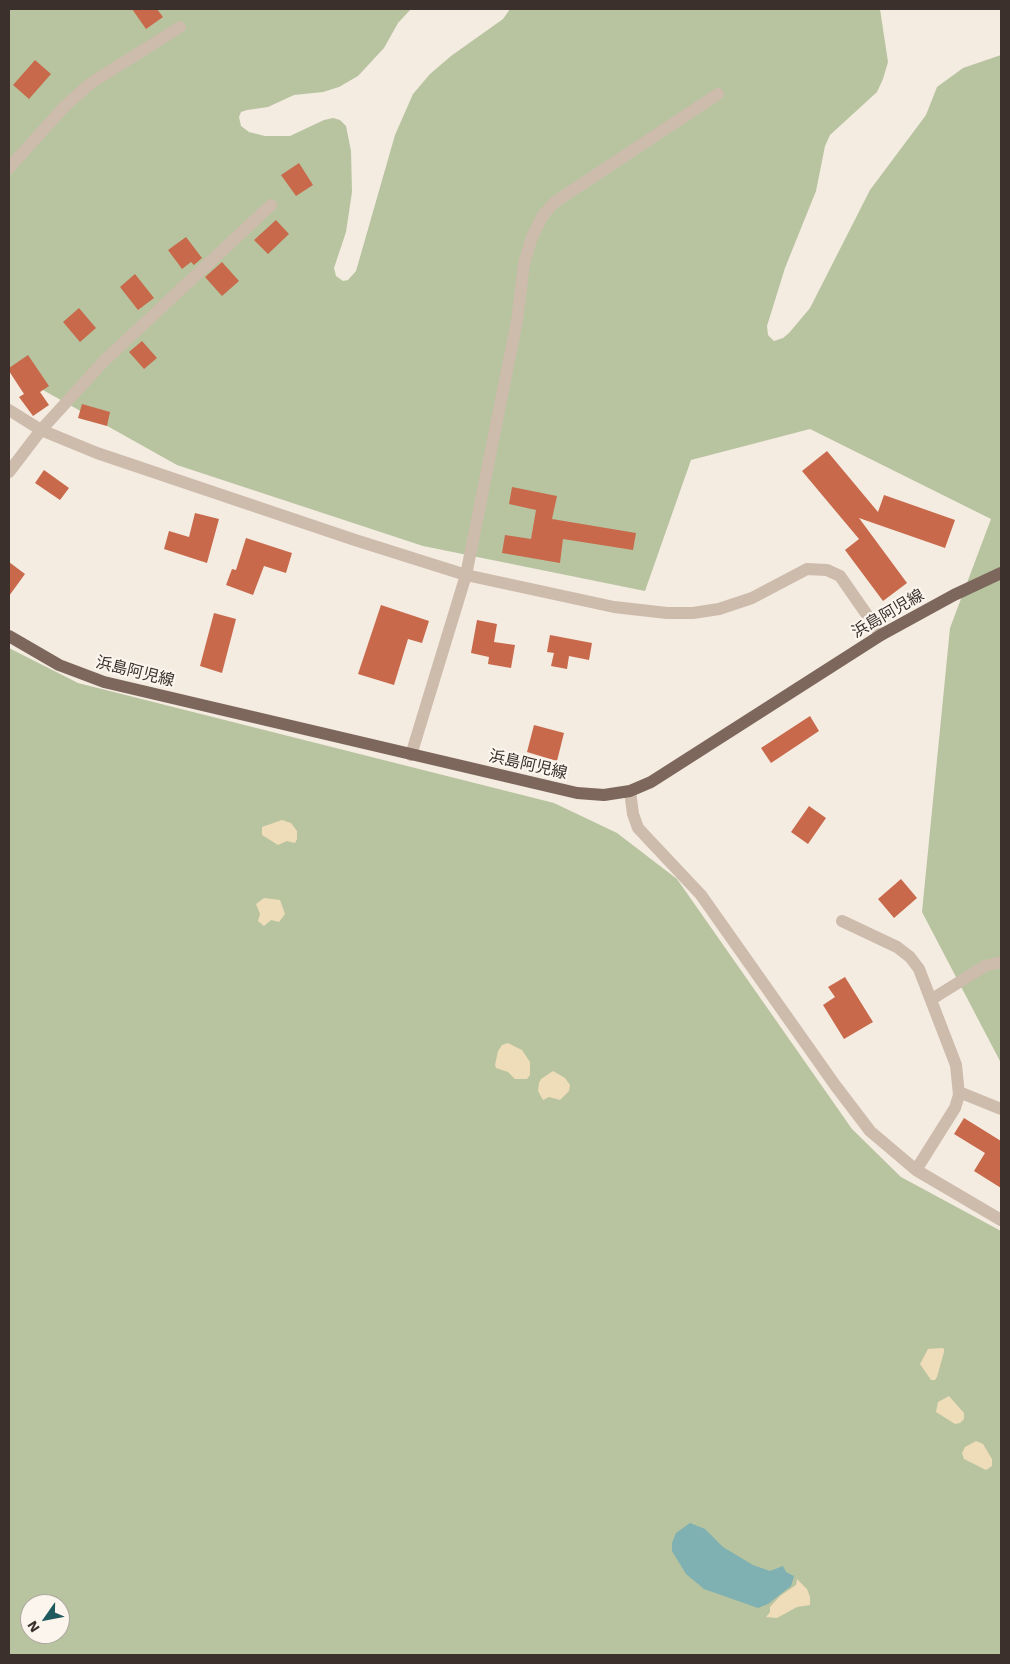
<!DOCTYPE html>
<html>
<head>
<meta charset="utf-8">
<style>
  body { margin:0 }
  #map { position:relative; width:1010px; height:1664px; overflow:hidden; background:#f4ebe1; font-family:"Work Sans",sans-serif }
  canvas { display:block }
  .frame { position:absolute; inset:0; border:10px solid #3b302b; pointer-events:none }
  .north { position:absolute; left:20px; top:1594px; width:50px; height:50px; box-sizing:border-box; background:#fbf5ee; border:1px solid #aea6a0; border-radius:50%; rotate:237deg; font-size:14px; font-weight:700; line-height:20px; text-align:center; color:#3b302b }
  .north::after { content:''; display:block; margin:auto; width:18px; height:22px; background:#1f5a5e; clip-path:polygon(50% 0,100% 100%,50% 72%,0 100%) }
</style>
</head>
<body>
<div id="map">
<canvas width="1010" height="1664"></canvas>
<div class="frame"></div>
<div class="north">N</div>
</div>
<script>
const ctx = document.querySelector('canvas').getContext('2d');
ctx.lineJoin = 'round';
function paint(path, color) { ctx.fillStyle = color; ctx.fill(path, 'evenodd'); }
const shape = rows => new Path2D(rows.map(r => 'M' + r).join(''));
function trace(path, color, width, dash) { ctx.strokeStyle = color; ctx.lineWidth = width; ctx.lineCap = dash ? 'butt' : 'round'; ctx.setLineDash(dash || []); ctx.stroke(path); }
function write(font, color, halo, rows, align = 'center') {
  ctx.font = font + ' "Work Sans","Noto Sans JP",sans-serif'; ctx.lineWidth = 4.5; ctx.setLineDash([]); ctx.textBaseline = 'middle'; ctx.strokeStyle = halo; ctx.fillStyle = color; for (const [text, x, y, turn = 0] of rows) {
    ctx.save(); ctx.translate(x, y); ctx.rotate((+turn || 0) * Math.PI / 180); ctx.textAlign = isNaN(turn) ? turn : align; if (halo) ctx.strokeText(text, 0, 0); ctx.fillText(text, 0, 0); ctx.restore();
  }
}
paint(shape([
  [9,9,411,9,398,23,384,48,358,76,339,87,323,92,294,95,268,107,247,110,241,112,239,117,241,126,249,132,265,136,290,136,324,120,333,118,340,120,346,126,351,151,352,192,346,232,334,268,336,276,343,281,348,280,356,271,395,135,413,94,430,74,451,56,503,19,510,9,880,9,888,62,883,79,877,92,830,135,825,146,816,191,785,268,767,326,768,335,774,341,783,338,789,333,810,308,870,190,926,115,937,87,963,68,1001,55,1001,1063,922,912,950,628,991,519,810,429,691,460,645,591,423,546,177,465,9,371],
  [9,648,78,683,554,803,617,833,677,879,852,1129,901,1177,1001,1231,1001,1655,9,1655],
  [30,1604,60,1604,60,1634,30,1634]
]), '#b8c4a0');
paint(shape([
  [282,820,291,823,297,831,297,839,295,843,287,841,278,845,262,835,262,827],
  [264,898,280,900,285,914,279,922,271,920,264,926,258,921,260,914,256,904],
  [508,1043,522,1050,530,1062,530,1075,527,1079,515,1079,508,1072,496,1068,495,1065,498,1051,502,1045],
  [553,1071,565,1078,570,1085,569,1091,560,1100,549,1097,543,1100,538,1091,539,1083,541,1079],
  [942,1348,944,1349,944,1352,937,1377,935,1380,931,1380,920,1364,928,1349],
  [949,1396,964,1413,964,1419,960,1423,955,1424,936,1412,938,1402],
  [976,1441,983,1444,992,1459,992,1466,986,1470,964,1459,962,1453,965,1447],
  [797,1579,807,1589,810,1597,810,1605,797,1607,777,1618,766,1617,770,1612,770,1607,780,1596,796,1585]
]), '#efdcb8');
paint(shape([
  [690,1523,705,1529,723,1547,753,1565,770,1571,783,1566,786,1572,794,1576,791,1586,768,1604,758,1608,704,1589,686,1574,672,1551,672,1543,676,1533]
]), '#7fb0b2');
paint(shape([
  [132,9,157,9,163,17,146,29],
  [35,60,51,74,29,99,13,85],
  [299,163,313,185,296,196,281,175],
  [276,220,289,234,268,254,254,240],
  [186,237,202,258,194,265,191,262,182,269,168,250],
  [222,262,239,281,222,296,205,277],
  [135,274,154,298,138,310,120,287],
  [79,308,96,328,80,342,63,322],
  [142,341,157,358,144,369,129,352],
  [28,355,49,386,40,392,49,405,33,416,19,397,24,394,9,371,9,368],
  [82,404,110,412,107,426,78,418],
  [827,451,878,512,884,495,955,520,945,548,859,518,907,583,883,601,845,550,859,539,802,471],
  [44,470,69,488,60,500,35,483],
  [512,487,557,496,552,519,636,533,633,550,563,539,560,563,502,553,505,535,531,539,536,510,509,504],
  [195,513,219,519,207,563,164,549,169,531,189,537],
  [246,538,292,553,286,573,264,566,253,595,226,585,232,569,236,570],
  [9,562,25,574,9,596],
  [381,605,429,621,422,643,408,639,394,685,358,674],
  [214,613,236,619,222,673,200,666],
  [477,620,497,624,494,642,515,645,511,668,488,664,489,657,471,653],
  [550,635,592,643,589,660,569,656,567,669,551,666,554,653,547,652],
  [810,716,819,731,771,763,761,748],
  [534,725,564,733,557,761,527,752],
  [809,806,826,818,808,844,791,832],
  [901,879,917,898,894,918,878,899],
  [845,977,873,1022,844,1039,823,1005,835,997,828,987],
  [964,1118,1001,1141,1001,1188,974,1171,985,1153,954,1134]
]), '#c8694b');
trace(shape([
  [9,168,65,106,91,83,180,27],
  [9,410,41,430,97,453,355,540,466,575,614,607,667,613,693,613,719,609,752,598,807,569,827,570,840,576,881,635],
  [9,472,41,430,104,361,271,205],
  [411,755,466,575,517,321,524,264,532,237,543,215,555,202,718,94],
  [630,791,633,814,638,828,701,895,835,1085,870,1131,916,1170,1001,1220],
  [842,921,897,947,910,957,919,969,956,1065,959,1095,955,1108,916,1170],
  [932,999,985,966,1001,962],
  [959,1092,1001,1109]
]), '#cdbbac', 12);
trace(shape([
  [9,636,59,665,104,682,577,793,604,795,630,791,651,782,881,635,954,595,1001,573]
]), '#7d675c', 12);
write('16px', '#3b302b', '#fbf5ee', [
  ["浜島阿児線",888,614,-30],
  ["浜島阿児線",135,672,14],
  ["浜島阿児線",528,765,13]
]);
</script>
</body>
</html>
